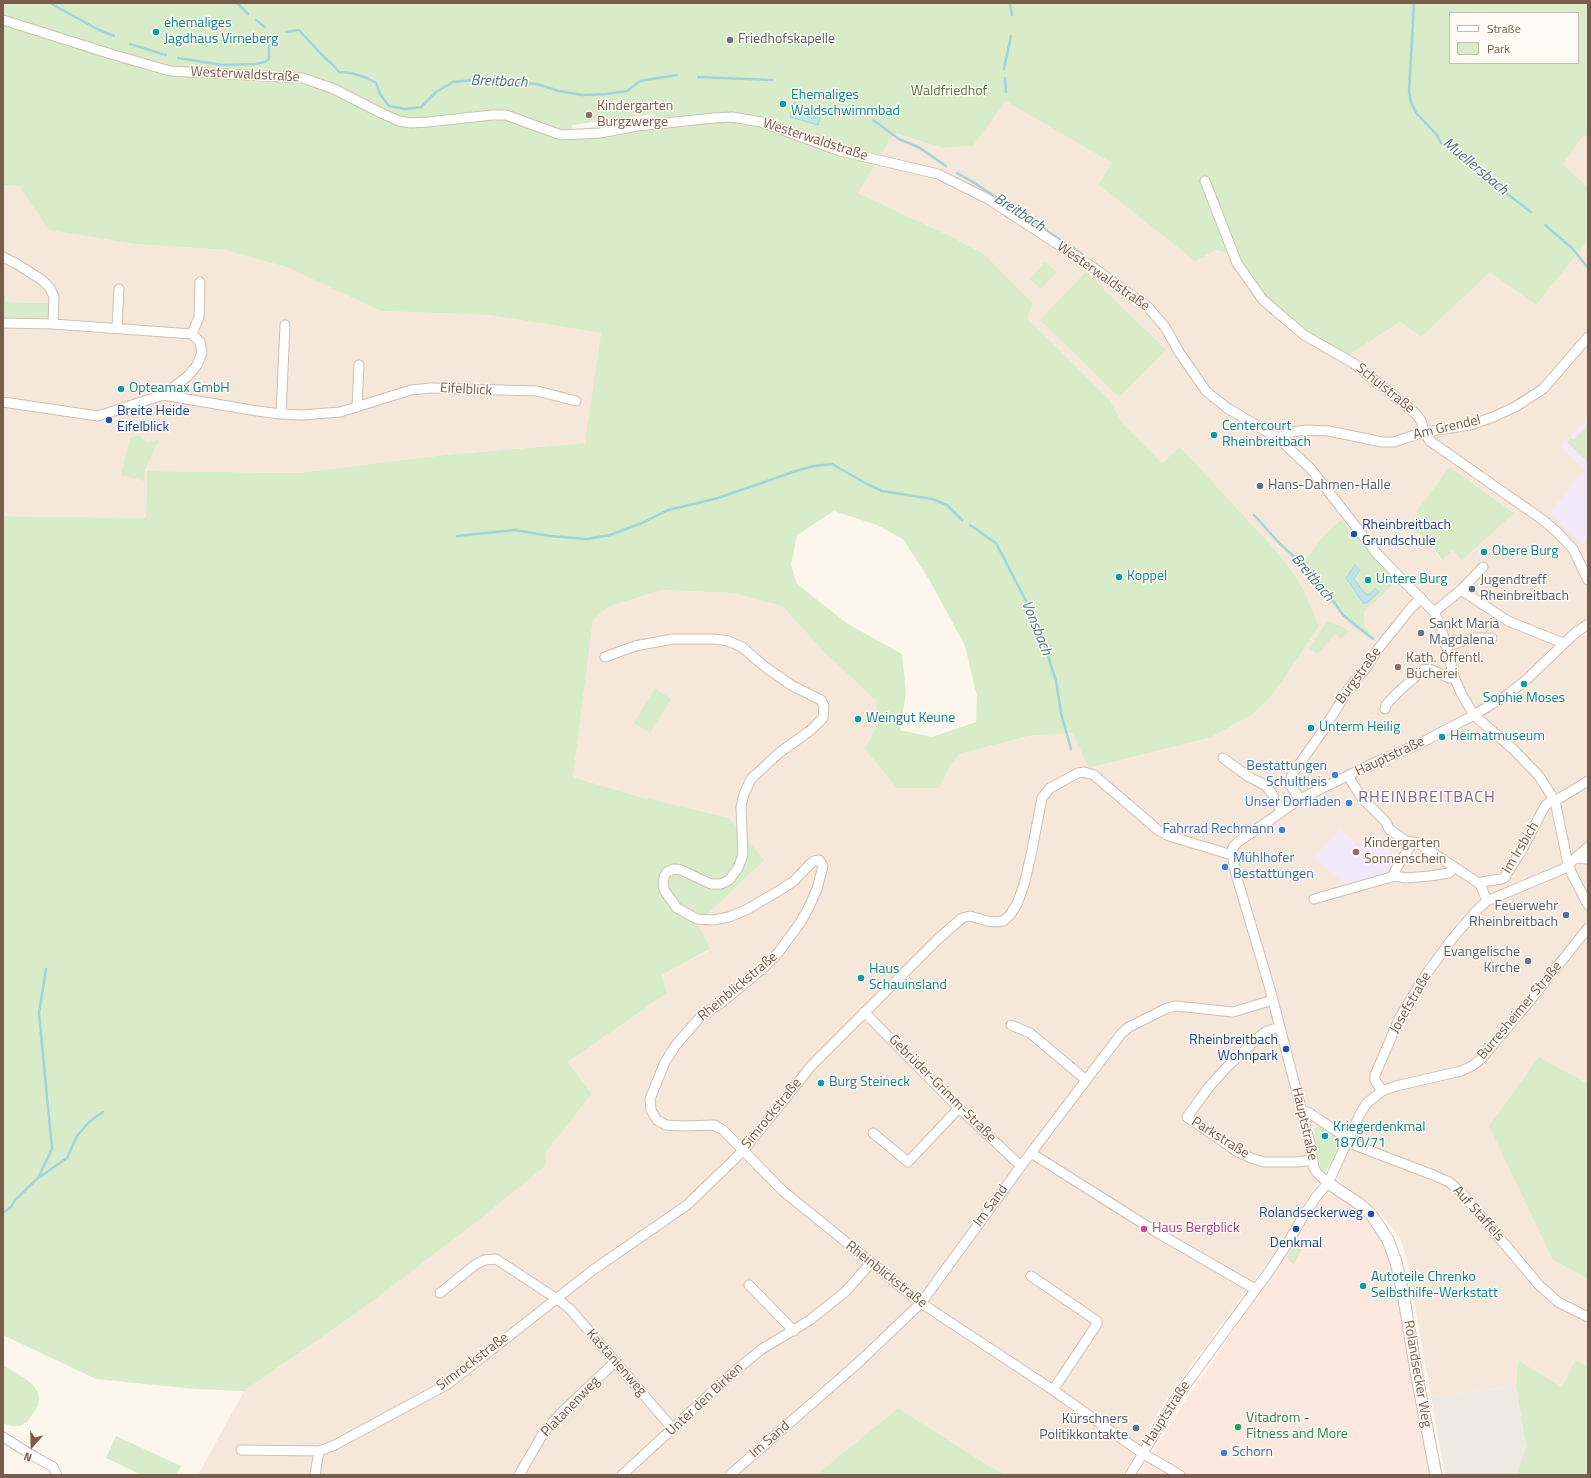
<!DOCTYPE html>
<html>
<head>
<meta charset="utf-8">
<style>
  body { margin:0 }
  #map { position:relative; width:1591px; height:1478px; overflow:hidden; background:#fdf6ec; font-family:"Titillium Web",sans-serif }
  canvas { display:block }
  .frame { position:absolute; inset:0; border:4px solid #7a5c4d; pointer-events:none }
  .legend { position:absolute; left:1449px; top:12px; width:130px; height:52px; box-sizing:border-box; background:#fffaf3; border:1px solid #cabbb1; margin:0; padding:5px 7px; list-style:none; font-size:12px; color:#7a5c4d }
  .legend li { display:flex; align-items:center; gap:8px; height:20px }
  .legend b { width:20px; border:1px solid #cabbb1 }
  .north { position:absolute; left:12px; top:1426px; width:40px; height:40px; -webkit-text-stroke:3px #fffaf3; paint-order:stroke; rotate:200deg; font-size:11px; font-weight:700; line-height:16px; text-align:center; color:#7a5c4d }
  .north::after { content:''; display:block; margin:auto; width:14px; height:18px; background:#7a5c4d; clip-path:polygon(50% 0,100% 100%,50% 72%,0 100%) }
</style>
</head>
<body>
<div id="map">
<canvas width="1591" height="1478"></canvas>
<div class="frame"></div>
<ul class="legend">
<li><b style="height:5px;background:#fff"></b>Straße</li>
<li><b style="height:11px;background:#d8ecc9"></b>Park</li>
</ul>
<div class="north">N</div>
</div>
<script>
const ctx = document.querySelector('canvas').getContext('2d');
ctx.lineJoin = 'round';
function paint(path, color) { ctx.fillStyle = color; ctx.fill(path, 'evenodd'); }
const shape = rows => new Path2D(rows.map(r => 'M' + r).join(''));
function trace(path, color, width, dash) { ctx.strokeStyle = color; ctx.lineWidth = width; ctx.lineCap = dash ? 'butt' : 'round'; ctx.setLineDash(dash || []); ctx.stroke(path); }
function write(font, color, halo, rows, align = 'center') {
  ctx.font = font + ' "Titillium Web",sans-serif'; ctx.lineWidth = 3; ctx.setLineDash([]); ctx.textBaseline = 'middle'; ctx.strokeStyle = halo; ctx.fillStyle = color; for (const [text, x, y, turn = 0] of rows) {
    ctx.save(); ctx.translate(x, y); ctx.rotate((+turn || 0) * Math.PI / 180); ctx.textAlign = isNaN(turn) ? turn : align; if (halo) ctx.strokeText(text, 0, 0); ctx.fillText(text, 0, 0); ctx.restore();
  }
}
paint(shape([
  [1006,100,1112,163,1098,184,1215,250,1235,254,1347,356,1400,322,1421,337,1490,271,1536,305,1588,241,1588,415,1586,417,1588,419,1588,1084,1539,1057,1553,1260,1588,1279,1588,1366,1575,1360,1562,1387,1518,1360,1516,1386,1431,1397,1407,1260,1401,1240,1380,1212,1341,1182,1327,1166,1279,1247,1164,1402,1123,1475,1007,1475,989,1466,898,1408,816,1475,198,1475,244,1391,358,1312,546,1152,592,1094,568,1062,667,993,662,975,710,950,698,925,763,860,640,797,573,777,593,620,608,607,661,590,733,593,782,606,827,655,878,701,876,727,865,749,939,788,951,765,959,754,1029,736,1072,733,1089,768,1212,737,1253,714,1267,701,1283,680,1319,626,1303,588,1288,566,1272,546,1181,448,1162,463,1122,423,1110,400,1027,318,984,254,950,236,858,193,894,133,943,148,973,146],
  [1449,467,1453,550,1441,560,1428,540,1414,530,1424,519,1416,512],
  [1341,520,1381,566,1397,580,1385,593,1364,611,1364,625,1374,637,1372,640,1350,624,1297,564,1307,557,1324,535],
  [1584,134,1588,138,1588,187,1563,164],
  [3,185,19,186,50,230,134,244,226,250,289,268,380,311,489,315,601,333,586,443,444,455,299,473,147,471,146,518,3,516,3,319,45,319,51,303,5,302,5,295,3,295]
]), '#f5e8da');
paint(shape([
  [1335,1193,1359,1208,1372,1222,1384,1241,1392,1261,1430,1475,1138,1475,1186,1400,1284,1257,1323,1196]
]), '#fde8e0');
paint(shape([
  [1516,1386,1526,1447,1516,1475,1445,1475,1431,1397]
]), '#efe9e4');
paint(shape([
  [1587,419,1588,538,1582,544,1549,512,1570,489,1568,487,1585,470,1561,446],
  [1340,829,1358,846,1375,837,1398,857,1384,875,1347,885,1314,858]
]), '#f3e8fa');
paint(shape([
  [3,3,1588,3,1588,138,1584,135,1563,164,1588,187,1588,241,1536,305,1490,272,1421,337,1400,322,1347,356,1308,333,1265,295,1234,254,1215,250,1195,261,1098,184,1112,163,1006,101,973,146,943,148,894,133,858,193,950,236,984,254,1033,304,1027,318,1110,400,1122,423,1162,463,1180,447,1272,546,1288,566,1303,588,1319,626,1283,680,1267,701,1253,714,1212,737,1089,768,1072,733,1029,736,959,754,951,765,939,788,897,788,865,749,876,727,877,701,827,655,782,606,733,593,661,590,608,607,593,620,573,777,640,797,729,818,764,860,698,924,710,949,662,975,667,993,568,1062,592,1094,546,1152,545,1166,480,1219,358,1312,244,1391,195,1389,96,1379,3,1335,3,516,146,518,147,471,299,473,444,455,585,443,601,333,489,315,380,311,289,268,226,250,134,244,49,230,19,186,3,185],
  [1450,13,1578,13,1578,63,1450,63],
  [655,114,656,120,572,130,572,125],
  [834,511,877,525,903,539,930,581,965,646,977,696,976,722,932,737,900,730,906,693,902,654,848,624,797,584,791,565,797,535],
  [1045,262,1056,272,1041,289,1030,279],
  [1086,272,1166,350,1119,397,1040,320],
  [3,295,5,295,5,302,51,303,49,317,45,319,3,319],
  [1588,425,1588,462,1567,442,1571,438,1574,440],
  [139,435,146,442,159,440,145,469,144,481,121,475,130,438],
  [1449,467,1514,513,1462,560,1453,550,1442,560,1428,540,1414,530,1424,519,1416,512],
  [1341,520,1381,566,1397,580,1385,593,1364,611,1364,625,1369,632,1374,637,1372,640,1350,624,1296,564,1307,557,1324,535],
  [1360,571,1354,579,1362,590,1368,595,1374,590,1375,588,1379,592,1363,603,1346,578],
  [1327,622,1343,627,1349,632,1341,639,1335,634,1318,654,1309,648],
  [655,688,671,699,650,733,634,723],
  [1539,1057,1588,1084,1588,1279,1553,1260,1489,1126],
  [1319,1126,1342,1141,1325,1173,1321,1171,1314,1129],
  [1298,1238,1306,1242,1294,1264,1289,1261,1287,1256],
  [1518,1360,1562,1387,1575,1360,1588,1366,1588,1475,1516,1475,1526,1447,1516,1386],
  [3,1365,26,1379,33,1385,38,1392,39,1399,38,1406,27,1422,20,1426,11,1426,3,1423],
  [898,1408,989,1466,1007,1475,816,1475],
  [116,1436,181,1466,176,1475,142,1475,106,1458]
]), '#d8ecc9');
const water = shape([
  [794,103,822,112,818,125,790,117,794,103],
  [1355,565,1360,570,1354,579,1362,590,1368,595,1374,590,1375,588,1379,592,1367,603,1363,603,1346,578,1355,565]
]);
paint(water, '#bfe3e8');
trace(water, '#a5d3da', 1);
trace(shape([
  [50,3,97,29,114,36],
  [237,3,248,14],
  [1010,3,1012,15],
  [1414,3,1409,92,1411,102,1416,113,1437,135,1441,143,1454,154,1531,212],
  [256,20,265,27],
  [286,32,299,30,321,54,333,65,339,72,351,73,367,78,376,83,380,94,389,106,405,109,421,107,436,92,453,82,473,80,537,84,559,91,582,95,606,94,627,91,640,81,677,75],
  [130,44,166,55],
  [178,58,223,65,255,64,265,62,269,59,269,44],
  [1004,69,1011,36],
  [698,77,772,80],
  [1005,78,1006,92],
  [873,120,899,139,920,148,946,166],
  [957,173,973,182,1082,254],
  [1545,225,1572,248,1588,268],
  [1254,515,1281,545,1306,567,1323,586,1343,615,1373,639],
  [970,525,996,543,1038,624,1056,681,1061,713,1071,749],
  [457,536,515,530,550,536,587,539,610,535,642,523,668,510,718,498,799,470,814,466,832,464,867,484,882,491,932,499,947,505,962,520],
  [40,1177,67,1158,77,1136,89,1122,103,1112],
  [3,1213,11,1207,15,1200,38,1178,52,1149,39,1013,46,969]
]), '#a5d3da', 2.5);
const minor = shape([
  [3,20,111,54,170,71,303,78,334,89,381,113,399,121,411,123,428,122,492,115,506,115,561,135,600,133,637,126,714,118,732,117,761,122,840,151,938,174,988,199,1088,264,1148,307,1165,327,1179,352,1206,391,1227,408,1278,438,1311,469,1378,555,1434,612,1441,627,1454,677,1462,695,1474,715,1514,750,1539,776,1555,801,1568,864,1572,874,1588,905],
  [1205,181,1237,263,1263,300,1304,335,1353,363,1403,403,1417,415,1421,421,1424,432,1430,441,1543,520,1557,532,1573,549,1588,580],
  [3,257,17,264,42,280,50,288,54,297,53,324],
  [3,323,53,324,192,334,200,342,202,353,197,365,188,376,163,395,98,416,3,402],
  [117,328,119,289],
  [192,334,199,317,200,282],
  [163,395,257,411,281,414,302,415,340,412,411,390,431,388,537,391,576,401],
  [357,407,359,365],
  [281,414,285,325],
  [1278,438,1291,432,1306,430,1329,431,1382,442,1394,442,1424,432,1470,425,1493,417,1515,407,1543,389,1588,337],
  [1461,590,1508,621,1563,643],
  [1434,612,1461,590,1483,567],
  [1447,646,1475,638,1492,638],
  [605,657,635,646,673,639,715,639,728,641,742,647,764,666,791,685,821,700,824,706,823,718,811,730,779,753,751,779,744,794,741,807,743,855,738,868,729,880,721,884,711,884,681,870,674,869,667,872,664,877,663,883,664,890,677,908,697,919,713,920,729,917,746,910,782,889,794,881,809,865,814,861,819,860,823,866,817,889,809,907,800,923,778,953,761,970,721,1003,701,1016,676,1045,665,1062,650,1099,651,1110,657,1120,666,1125,684,1126,714,1125,723,1130,783,1191,921,1303,1053,1390,1142,1453,1180,1475],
  [1385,709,1386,705,1397,693,1423,670,1430,669,1449,678,1454,677],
  [1223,758,1249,777,1265,785,1273,795,1274,800,1282,811],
  [1348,776,1362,798,1386,822,1389,829,1406,841,1418,843,1480,884,1487,901],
  [1300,799,1289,783,1293,773,1322,732,1350,687,1367,667,1378,649,1411,608,1421,598],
  [1576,858,1588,859],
  [1395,876,1394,873,1397,867,1413,842],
  [1480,884,1482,882,1501,879,1504,878,1523,848,1545,806,1550,802,1560,798,1588,781],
  [1314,899,1395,876,1406,878,1430,876,1449,873,1454,868],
  [864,1012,959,1108,1021,1166],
  [1011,1025,1030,1033,1086,1080],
  [1280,1027,1267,1031,1261,1035,1226,1068,1209,1087,1187,1117,1238,1152,1251,1158,1264,1162,1296,1162,1313,1160],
  [1382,1091,1375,1080,1375,1075,1400,1017,1427,973,1452,939,1477,910,1487,901,1563,869,1588,847],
  [1302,1112,1308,1112,1348,1139],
  [873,1133,908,1162,959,1108],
  [1347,1142,1433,1175,1449,1182,1460,1191,1539,1285,1558,1302,1588,1317],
  [1031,1153,1158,1233,1255,1289],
  [1328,1183,1317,1173,1314,1168,1311,1147,1302,1112,1270,989,1235,871,1232,851,1233,847,1238,842,1300,799,1378,761,1419,744,1474,715,1507,695,1526,680,1575,633,1588,624],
  [1031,1276,1097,1321,1097,1324,1053,1390],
  [749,1285,794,1331],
  [440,1293,475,1265,484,1260,496,1259,557,1299,570,1309,673,1429],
  [3,1437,35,1457,53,1467,57,1475],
  [241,1450,319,1451],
  [315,1475,319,1451,333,1446,448,1384,593,1270,687,1205,743,1151,811,1066,938,939,962,918,970,916,987,921,995,922,1003,921,1010,915,1017,904,1024,885,1031,855,1042,798,1050,788,1078,773,1084,772,1094,775,1158,830,1169,836,1232,855],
  [519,1475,544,1432,564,1410,615,1362],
  [622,1475,736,1370,762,1349,810,1320,845,1292,870,1264],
  [730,1475,858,1363,921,1303,1021,1166,1121,1034,1129,1027,1167,1008,1176,1006,1233,1012,1273,1000],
  [1130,1475,1174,1401,1270,1270,1287,1244,1304,1215,1316,1197,1328,1183,1360,1114,1367,1103,1382,1091,1396,1086,1461,1071,1472,1066,1481,1059,1528,1003,1588,928]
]);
const tertiary = shape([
  [1328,1183,1358,1203,1371,1214,1388,1240,1396,1262,1403,1293,1417,1377,1436,1475]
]);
trace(minor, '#d1beb0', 11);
trace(tertiary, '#d1beb0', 13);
trace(minor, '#fff', 9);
trace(tertiary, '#fff', 11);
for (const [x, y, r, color] of [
  [156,32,4,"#0f9aa8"],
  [730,40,4,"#6b7280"],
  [783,104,4,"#0f9aa8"],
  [589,115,4,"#8d6e63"],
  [121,389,4,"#0f9aa8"],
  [109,420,4,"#1a4fb4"],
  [1214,435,4,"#0f9aa8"],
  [1260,486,4,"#5c6f8a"],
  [1354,534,4,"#1a4fb4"],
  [1484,552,4,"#0f9aa8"],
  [1119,577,4,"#0f9aa8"],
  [1368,580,4,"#0f9aa8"],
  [1472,589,4,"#5c6f8a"],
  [1421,633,4,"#6b7280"],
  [1398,667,4,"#8d6e63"],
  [1524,684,4,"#0f9aa8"],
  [858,719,4,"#0f9aa8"],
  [1311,728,4,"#0f9aa8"],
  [1442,737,4,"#0f9aa8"],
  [1335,775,4,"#3f7fe0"],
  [1349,803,4,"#3f7fe0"],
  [1282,830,4,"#3f7fe0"],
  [1356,852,4,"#8d6e63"],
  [1225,867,4,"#3f7fe0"],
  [1566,915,4,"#5c6f8a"],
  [1528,961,4,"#6b7280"],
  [861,978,4,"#0f9aa8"],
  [1286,1049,4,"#1a4fb4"],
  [821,1083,4,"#0f9aa8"],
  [1325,1136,4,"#0f9aa8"],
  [1371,1214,4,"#1a4fb4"],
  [1144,1229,4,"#d1479c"],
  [1296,1229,4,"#1a4fb4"],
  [1363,1286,4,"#0f9aa8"],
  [1238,1427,4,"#2e9e5b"],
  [1136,1428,4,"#5c6f8a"],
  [1224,1453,4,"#3f7fe0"]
]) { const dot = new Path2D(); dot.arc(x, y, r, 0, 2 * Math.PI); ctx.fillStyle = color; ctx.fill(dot); trace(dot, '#fffaf3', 1.5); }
write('14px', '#0d838f', '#fffaf3', [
  ["ehemaliges",164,24],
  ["Jagdhaus Virneberg",164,40],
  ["Ehemaliges",791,96],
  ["Waldschwimmbad",791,112],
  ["Opteamax GmbH",129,389],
  ["Centercourt",1222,427],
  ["Rheinbreitbach",1222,443],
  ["Obere Burg",1492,552],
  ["Koppel",1127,577],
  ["Untere Burg",1376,580],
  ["Sophie Moses",1524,699,"center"],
  ["Weingut Keune",866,719],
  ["Unterm Heilig",1319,728],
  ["Heimatmuseum",1450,737],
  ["Haus",869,970],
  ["Schauinsland",869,986],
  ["Burg Steineck",829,1083],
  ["Kriegerdenkmal",1333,1128],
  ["1870/71",1333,1144],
  ["Autoteile Chrenko",1371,1278],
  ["Selbsthilfe-Werkstatt",1371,1294]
], 'left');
write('14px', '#5b616d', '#fffaf3', [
  ["Friedhofskapelle",738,40],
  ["Sankt Maria",1429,625],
  ["Magdalena",1429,641],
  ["Evangelische",1520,953,"right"],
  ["Kirche",1520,969,"right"]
], 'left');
write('14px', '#7a5c4d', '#fffaf3', [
  ["Westerwaldstraße",245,75,3],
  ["Westerwaldstraße",815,140,18],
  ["Westerwaldstraße",1103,277,35],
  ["Schulstraße",1385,389,39],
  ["Eifelblick",466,390,3],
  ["Am Grendel",1447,428,-13],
  ["Burgstraße",1359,676,-54],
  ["Hauptstraße",1390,757,-25],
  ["Im Irsbich",1521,848,-59],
  ["Rheinblickstraße",738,987,-40],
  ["Josefstraße",1411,1003,-60],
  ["Bürresheimer Straße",1520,1011,-50],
  ["Gebrüder-Grimm-Straße",942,1089,45],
  ["Simrockstraße",772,1114,-51],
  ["Hauptstraße",1304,1124,77],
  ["Parkstraße",1220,1138,32],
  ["Im Sand",991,1206,-54],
  ["Auf Staffels",1478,1214,48],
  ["Rheinblickstraße",886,1275,38],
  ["Simrockstraße",473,1362,-37],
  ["Kastanienweg",616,1363,49],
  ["Rolandsecker Weg",1417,1374,80],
  ["Unter den Birken",705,1400,-43],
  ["Platanenweg",571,1407,-46],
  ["Hauptstraße",1167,1414,-57],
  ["Im Sand",770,1440,-41]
]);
write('14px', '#537a41', '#fffaf3', [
  ["Waldfriedhof",949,92]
]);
write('14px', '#785e54', '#fffaf3', [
  ["Kindergarten",597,107],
  ["Burgzwerge",597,123],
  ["Kath. Öffentl.",1406,659],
  ["Bücherei",1406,675],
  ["Kindergarten",1364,844],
  ["Sonnenschein",1364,860]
], 'left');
write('14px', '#164399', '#fffaf3', [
  ["Breite Heide",117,412],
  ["Eifelblick",117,428],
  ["Rheinbreitbach",1362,526],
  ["Grundschule",1362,542],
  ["Rheinbreitbach",1278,1041,"right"],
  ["Wohnpark",1278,1057,"right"],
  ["Rolandseckerweg",1363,1214,"right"],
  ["Denkmal",1296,1244,"center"]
], 'left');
write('14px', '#4e5e75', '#fffaf3', [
  ["Hans-Dahmen-Halle",1268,486],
  ["Jugendtreff",1480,581],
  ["Rheinbreitbach",1480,597],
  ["Feuerwehr",1558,907,"right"],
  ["Rheinbreitbach",1558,923,"right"],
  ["Kürschners",1128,1420,"right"],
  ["Politikkontakte",1128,1436,"right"]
], 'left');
write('14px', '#366cbe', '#fffaf3', [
  ["Bestattungen",1327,767],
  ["Schultheis",1327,783],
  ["Unser Dorfladen",1341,803],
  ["Fahrrad Rechmann",1274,830],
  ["Mühlhofer",1233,859,"left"],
  ["Bestattungen",1233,875,"left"],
  ["Schorn",1232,1453,"left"]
], 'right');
write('14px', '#b23c85', '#fffaf3', [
  ["Haus Bergblick",1152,1229]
], 'left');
write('14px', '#27864d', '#fffaf3', [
  ["Vitadrom -",1246,1419],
  ["Fitness and More",1246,1435]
], 'left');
write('italic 15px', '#437c86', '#fffaf3', [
  ["Breitbach",499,82,2],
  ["Muellersbach",1475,167,40],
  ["Breitbach",1019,213,33],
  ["Breitbach",1312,578,50],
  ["Vonsbach",1036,628,68]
]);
ctx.letterSpacing = '1px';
write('16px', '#846695', '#fffaf3', [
  ["RHEINBREITBACH",1427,798]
]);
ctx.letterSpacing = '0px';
</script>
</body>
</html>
